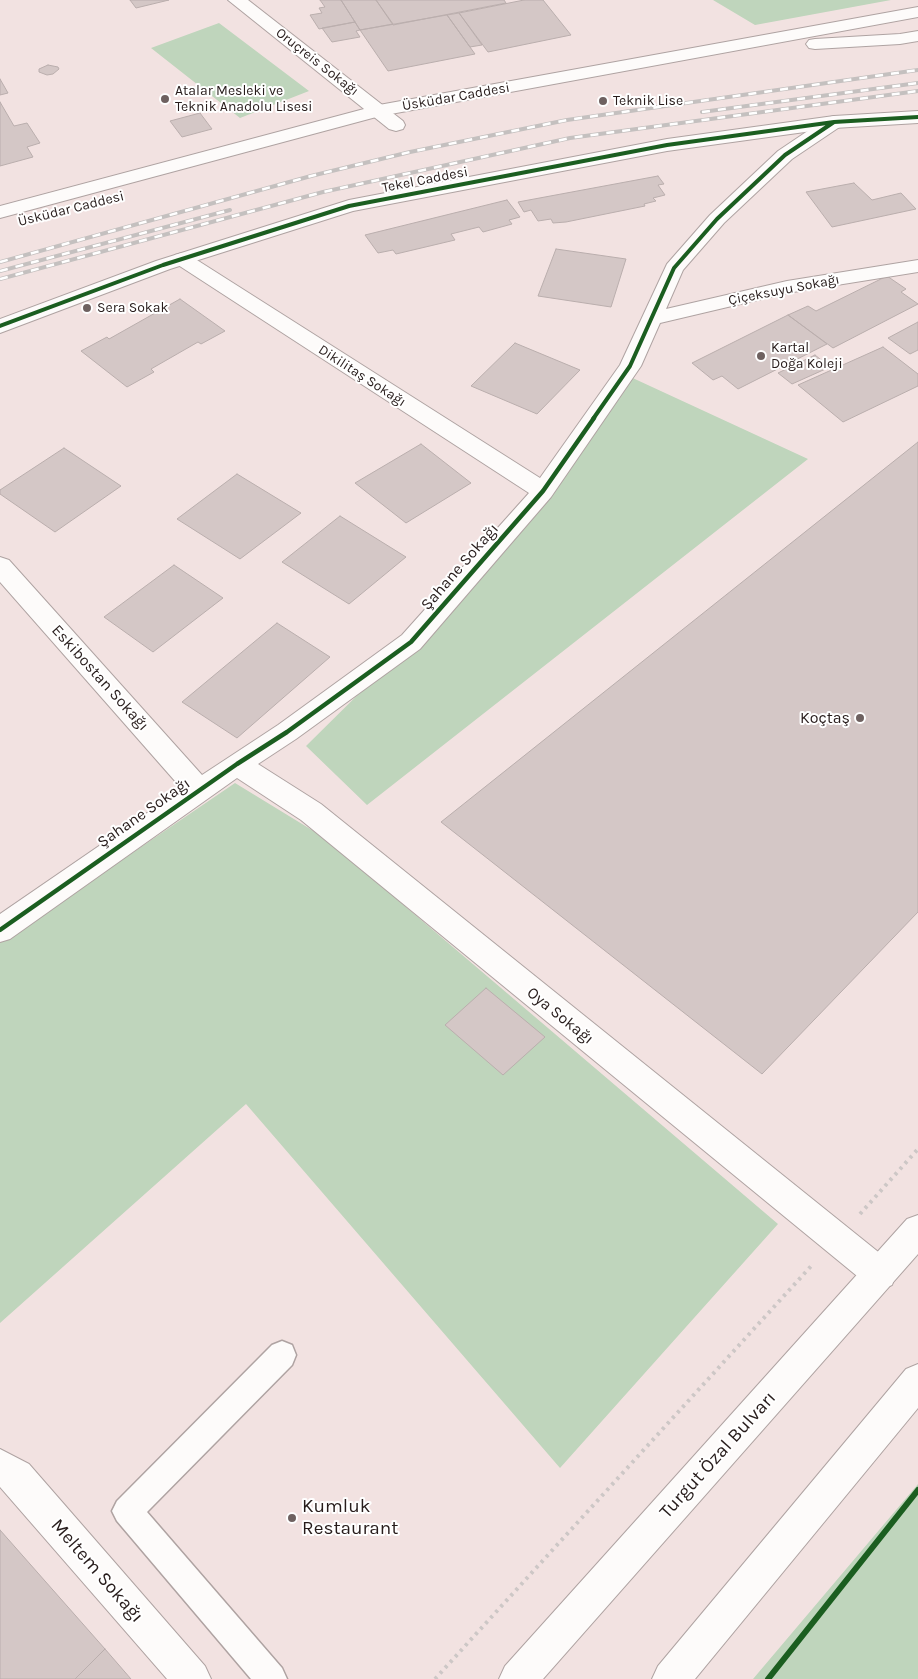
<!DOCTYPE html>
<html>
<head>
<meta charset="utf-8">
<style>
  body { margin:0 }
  canvas { display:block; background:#f2e2e1 }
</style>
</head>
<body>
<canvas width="918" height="1679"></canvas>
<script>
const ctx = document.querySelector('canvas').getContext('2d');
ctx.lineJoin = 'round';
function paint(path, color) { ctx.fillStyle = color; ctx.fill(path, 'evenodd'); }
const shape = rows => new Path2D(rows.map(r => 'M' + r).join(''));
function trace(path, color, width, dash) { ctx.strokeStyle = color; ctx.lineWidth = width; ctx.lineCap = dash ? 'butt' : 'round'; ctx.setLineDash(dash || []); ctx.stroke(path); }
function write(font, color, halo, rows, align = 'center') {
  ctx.font = font + ' Karla,sans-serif'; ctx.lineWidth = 4; ctx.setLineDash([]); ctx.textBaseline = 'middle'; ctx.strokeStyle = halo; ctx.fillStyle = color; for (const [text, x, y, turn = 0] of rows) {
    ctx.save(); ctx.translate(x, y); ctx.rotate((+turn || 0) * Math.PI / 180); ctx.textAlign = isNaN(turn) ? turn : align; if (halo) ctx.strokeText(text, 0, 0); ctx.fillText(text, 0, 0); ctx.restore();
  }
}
paint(shape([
  [713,0,891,0,755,25],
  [219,23,309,91,240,118,151,48],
  [624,374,808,459,367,805,306,746,487,567],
  [235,783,325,838,778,1224,560,1468,246,1104,0,1323,0,943],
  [918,1484,918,1679,753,1679]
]), '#bfd5bc');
const building = shape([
  [130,0,169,0,136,8,130,0],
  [320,0,341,0,355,22,319,29,310,15,322,13,319,8,325,7,320,0],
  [341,0,376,0,393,24,360,30,341,0],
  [376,0,504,0,506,3,393,25,376,0],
  [524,0,543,0,571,35,488,52,459,13,524,0],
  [459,13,482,45,470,47,447,15,459,13],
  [447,15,475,54,388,71,360,30,447,15],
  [355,22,360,30,356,31,360,37,332,42,322,28,355,22],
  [48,65,58,67,59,69,53,74,47,75,39,72,39,69,48,65],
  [0,79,8,93,0,95,0,79],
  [0,102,14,126,27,123,40,143,27,147,33,157,0,166,0,102],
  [200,113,212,129,182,137,170,121,200,113],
  [658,176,664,184,658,185,665,195,653,198,656,201,644,204,645,206,566,222,553,223,551,219,538,221,531,210,524,212,518,202,658,176],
  [854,183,872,200,901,193,916,209,832,227,806,192,854,183],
  [507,200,520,217,509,220,512,224,483,232,479,227,451,234,455,240,396,254,393,250,378,253,365,235,507,200],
  [556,249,626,259,611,307,538,296,556,249],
  [887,276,906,289,901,292,918,304,833,348,788,315,808,306,816,311,887,276],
  [180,299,225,331,201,344,198,342,151,369,154,372,127,387,81,351,107,337,109,339,180,299],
  [788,315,827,344,738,389,722,376,713,380,692,363,788,315],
  [918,322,918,350,910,354,888,338,918,322],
  [515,343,580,370,537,414,471,386,515,343],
  [883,347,918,374,918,386,843,422,798,385,883,347],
  [815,355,830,367,792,384,778,373,815,355],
  [918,442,918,912,762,1074,441,822,918,442],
  [421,444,471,483,406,523,355,483,421,444],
  [64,448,121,486,55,532,0,494,0,490,64,448],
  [237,474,301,513,240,559,177,519,237,474],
  [340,516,406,557,349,604,282,562,340,516],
  [174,565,223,598,153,652,104,617,174,565],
  [277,623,330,657,237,738,182,702,277,623],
  [486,988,545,1037,503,1075,445,1025,486,988],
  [0,1530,105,1649,75,1679,0,1679,0,1530],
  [105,1649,131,1679,75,1679,105,1649]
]);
paint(building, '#d4c7c6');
trace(building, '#baaead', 1);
const service = shape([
  [282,1341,292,1345,296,1355,292,1365,147,1512,282,1668,287,1679,251,1679,117,1521,112,1511,117,1501,272,1345,282,1341]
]);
const minor = shape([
  [834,116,841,118,843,122,841,126,792,159,724,223,683,270,666,309,787,281,918,260,918,272,787,293,660,323,641,366,551,497,420,649,296,739,258,764,321,804,892,1263,896,1274,892,1285,880,1290,868,1285,301,820,237,778,10,939,0,942,0,914,182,789,0,582,0,557,9,560,202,775,278,725,402,635,529,493,175,263,172,259,175,255,182,253,189,255,540,478,620,365,667,264,710,215,778,151,827,118,834,116],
  [0,1449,29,1464,205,1666,211,1679,167,1679,0,1487,0,1449]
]);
const tertiary = shape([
  [228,0,248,0,403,121,405,125,403,129,396,131,389,129,228,0],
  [918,31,918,41,900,44,815,49,809,48,806,44,809,40,815,39,900,34,918,31],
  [918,111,918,123,834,128,667,151,353,211,170,269,0,333,0,319,156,261,349,200,667,139,834,116,918,111]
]);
const primary = shape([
  [918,7,918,17,380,116,0,218,0,206,379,105,918,7]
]);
const trunk = shape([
  [918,1215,918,1254,543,1679,499,1679,505,1666,907,1219,918,1215],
  [918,1364,918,1408,695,1679,652,1679,658,1666,906,1369,918,1364]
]);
trace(service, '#afa3a2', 3);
trace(minor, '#afa3a2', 2);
trace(tertiary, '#afa3a2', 2);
trace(primary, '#afa3a2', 2);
trace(trunk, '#afa3a2', 2);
trace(shape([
  [860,1214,918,1149],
  [435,1679,813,1264]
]), '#cdc7c6', 4, [3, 4.5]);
paint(service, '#fdfbfa');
paint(minor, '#fdfbfa');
paint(tertiary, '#fdfbfa');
paint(primary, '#fdfbfa');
paint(trunk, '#fdfbfa');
const rail = shape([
  [702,112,918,83],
  [0,262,311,176,410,152,567,120,918,70],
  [0,271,230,210],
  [0,279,323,192,570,138,918,91]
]);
trace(rail, '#c4c0bf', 4);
trace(rail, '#fff', 2.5, [8]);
trace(shape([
  [0,326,163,265,349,206,667,145,834,122,918,117],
  [593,419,630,366,674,268,717,219,785,155,834,122]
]), '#1b5e20', 4);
trace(shape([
  [0,930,237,764,287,732,411,642,543,491,594,418]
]), '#1b5e20', 4.5);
trace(shape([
  [768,1679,918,1490]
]), '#1b5e20', 6);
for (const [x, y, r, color] of [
  [165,99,5,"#6e6160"],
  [603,101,5,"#6e6160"],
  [87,308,5,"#6e6160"],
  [761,356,5,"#6e6160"],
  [860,718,5,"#6e6160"],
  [292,1518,5,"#6e6160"]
]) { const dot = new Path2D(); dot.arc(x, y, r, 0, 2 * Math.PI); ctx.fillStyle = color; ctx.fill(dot); trace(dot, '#fff', 2); }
write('14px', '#271c1b', '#fff', [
  ["Oruçreis Sokağı",317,62,38],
  ["Üsküdar Caddesi",456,97,-10],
  ["Tekel Caddesi",425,180,-11],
  ["Üsküdar Caddesi",71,209,-14],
  ["Çiçeksuyu Sokağı",784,290,-11],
  ["Dikilitaş Sokağı",362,376,33]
]);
write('14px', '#271c1b', '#fff', [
  ["Atalar Mesleki ve",175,91],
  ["Teknik Anadolu Lisesi",175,107],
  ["Teknik Lise",613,101],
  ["Sera Sokak",97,308],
  ["Kartal",771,348],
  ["Doğa Koleji",771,364]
], 'left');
write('16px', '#271c1b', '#fff', [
  ["Şahane Sokağı",460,567,-49],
  ["Eskibostan Sokağı",100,678,48],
  ["Şahane Sokağı",144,813,-35],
  ["Oya Sokağı",560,1016,39]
]);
write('16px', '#271c1b', '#fff', [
  ["Koçtaş",850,718]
], 'right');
write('19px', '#271c1b', '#fff', [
  ["Turgut Özal Bulvarı",718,1455,-48],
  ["Meltem Sokağı",97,1571,49]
]);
write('19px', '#271c1b', '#fff', [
  ["Kumluk",302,1507],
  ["Restaurant",302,1529]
], 'left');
</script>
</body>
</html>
